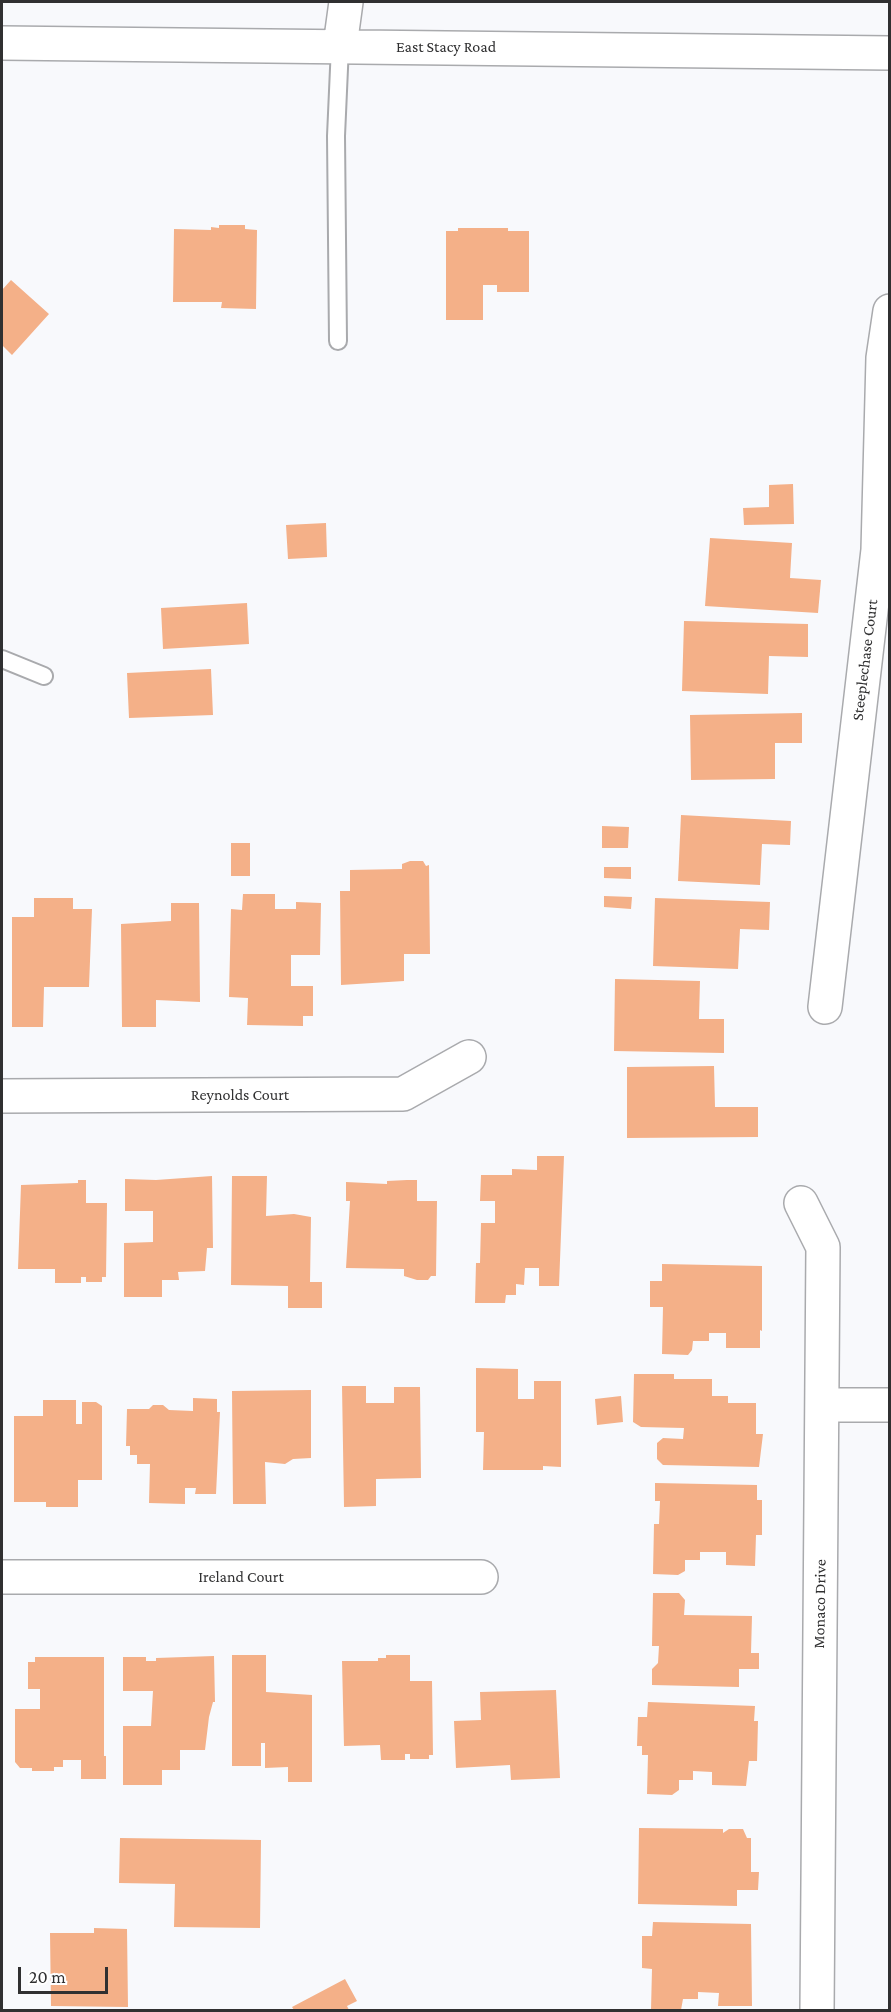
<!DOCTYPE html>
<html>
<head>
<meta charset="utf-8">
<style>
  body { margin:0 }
  #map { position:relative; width:891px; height:2012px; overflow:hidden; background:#f8f9fc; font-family:"Crimson Pro",serif }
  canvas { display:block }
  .frame { position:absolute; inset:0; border:3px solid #303031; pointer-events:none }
  .scale { position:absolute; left:18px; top:1967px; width:90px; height:27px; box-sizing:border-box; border:3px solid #303031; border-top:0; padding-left:8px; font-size:18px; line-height:21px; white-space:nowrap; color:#303031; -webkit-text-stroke:4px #fff; paint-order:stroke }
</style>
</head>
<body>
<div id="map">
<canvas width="891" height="2012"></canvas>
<div class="frame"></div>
<div class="scale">20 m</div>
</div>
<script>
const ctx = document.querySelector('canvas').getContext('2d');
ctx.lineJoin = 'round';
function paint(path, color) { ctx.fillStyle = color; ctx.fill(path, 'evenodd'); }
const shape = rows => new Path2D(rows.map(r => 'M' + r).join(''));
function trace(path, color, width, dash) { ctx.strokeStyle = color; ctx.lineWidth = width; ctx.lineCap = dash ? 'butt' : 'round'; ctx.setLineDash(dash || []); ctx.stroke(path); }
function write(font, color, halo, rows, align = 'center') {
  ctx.font = font + ' "Crimson Pro",serif'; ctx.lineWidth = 5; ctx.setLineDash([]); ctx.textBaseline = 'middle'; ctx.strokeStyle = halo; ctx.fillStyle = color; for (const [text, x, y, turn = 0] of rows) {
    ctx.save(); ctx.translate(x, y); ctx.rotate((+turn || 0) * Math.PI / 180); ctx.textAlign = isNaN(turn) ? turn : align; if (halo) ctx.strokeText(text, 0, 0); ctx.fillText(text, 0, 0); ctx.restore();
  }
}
paint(shape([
  [219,225,245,225,245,229,257,230,256,309,221,308,222,302,173,302,174,229,211,230,211,227,219,228],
  [458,228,508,228,508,231,529,231,529,292,497,292,497,285,483,285,483,320,446,320,446,231,458,231],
  [11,280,49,314,12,355,2,345,2,290],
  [793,484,794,524,744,525,743,508,769,507,769,485],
  [326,523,327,557,288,559,286,525],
  [710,538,792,543,790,578,821,580,818,613,705,606],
  [247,603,249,644,163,649,161,608],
  [684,621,808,624,808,657,769,656,768,694,682,691],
  [211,669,213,715,129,718,127,673],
  [802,713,802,743,775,743,775,779,691,780,690,715],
  [681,815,791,821,790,845,762,844,760,885,678,881],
  [602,826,629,827,628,848,602,848],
  [231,843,250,843,250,876,231,876],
  [410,861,423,861,426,866,429,865,430,954,404,954,404,981,341,985,340,891,350,891,350,870,402,869,402,864],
  [604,867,631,867,631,879,604,878],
  [243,894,275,894,275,909,296,909,296,902,321,903,320,955,291,955,291,986,313,986,313,1016,303,1016,303,1026,247,1025,248,998,229,997,231,909,242,910],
  [604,896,632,897,631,909,604,907],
  [34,898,73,898,73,909,92,909,89,987,44,987,43,1027,12,1027,12,917,34,917],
  [655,898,770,902,769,930,740,929,738,969,653,966],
  [171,903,199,903,200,1002,156,1000,156,1027,122,1027,121,924,171,921],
  [615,979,700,981,699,1019,724,1019,724,1053,614,1051],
  [714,1066,715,1107,758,1107,758,1137,627,1138,627,1067],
  [537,1156,564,1156,559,1286,539,1286,539,1268,525,1268,524,1285,516,1284,516,1295,506,1295,505,1303,475,1303,476,1263,480,1263,481,1223,495,1223,495,1201,480,1201,481,1175,512,1175,512,1169,537,1170],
  [212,1176,213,1248,207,1248,205,1271,178,1272,179,1280,162,1280,162,1297,124,1297,124,1243,153,1242,153,1211,125,1211,125,1179,156,1180],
  [232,1176,267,1176,266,1216,294,1214,311,1217,310,1282,322,1282,322,1308,288,1308,288,1286,231,1285],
  [78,1180,86,1180,86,1203,107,1203,106,1277,102,1277,102,1282,86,1282,86,1277,81,1277,81,1283,55,1283,55,1269,18,1269,21,1185,78,1183],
  [407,1180,417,1180,417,1201,437,1201,436,1276,431,1276,428,1280,417,1280,404,1276,404,1269,346,1268,350,1201,346,1201,346,1182,387,1184,387,1181],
  [662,1264,762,1266,762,1331,760,1330,760,1348,726,1348,726,1333,709,1333,709,1341,693,1341,692,1350,688,1355,662,1354,663,1307,650,1307,650,1281,662,1281],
  [476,1368,518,1369,518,1399,534,1399,534,1381,561,1381,561,1467,543,1466,543,1470,483,1470,484,1432,476,1432],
  [634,1374,674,1374,674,1379,712,1379,712,1396,728,1396,728,1403,756,1403,756,1434,763,1434,759,1467,663,1465,657,1459,657,1443,663,1438,683,1439,684,1428,641,1427,633,1422],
  [342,1386,366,1386,366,1403,394,1403,394,1387,420,1387,421,1478,376,1479,376,1506,344,1507],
  [311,1390,311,1458,293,1459,285,1464,265,1462,266,1504,233,1504,232,1391],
  [621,1396,623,1422,597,1425,595,1399],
  [193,1398,217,1399,217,1412,220,1412,216,1494,195,1494,196,1488,185,1488,185,1504,149,1503,150,1464,137,1464,137,1455,130,1455,130,1446,126,1446,127,1409,149,1409,153,1405,163,1405,169,1410,193,1411],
  [43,1400,76,1400,76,1424,82,1424,82,1402,96,1402,102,1406,102,1480,78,1480,78,1507,46,1507,46,1502,14,1502,14,1416,43,1416],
  [655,1483,757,1485,757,1500,762,1500,762,1535,756,1535,755,1566,726,1565,726,1552,700,1552,700,1560,685,1560,685,1571,678,1575,653,1574,654,1524,659,1524,660,1501,655,1501],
  [653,1593,679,1593,685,1600,684,1615,752,1616,751,1653,759,1653,759,1669,739,1669,739,1687,652,1685,652,1669,658,1663,659,1646,652,1646],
  [232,1655,266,1655,266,1692,312,1695,312,1782,288,1782,288,1767,265,1768,265,1743,261,1743,261,1766,232,1766],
  [386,1655,410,1655,410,1681,432,1681,433,1755,429,1755,429,1759,410,1759,410,1754,405,1754,405,1760,381,1760,380,1745,344,1746,342,1661,378,1661,378,1658,386,1658],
  [214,1656,215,1702,213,1702,209,1717,205,1750,180,1750,180,1770,162,1770,162,1785,123,1785,123,1726,151,1726,153,1691,123,1691,123,1657,146,1657,146,1661,156,1661,156,1658],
  [35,1657,104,1657,104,1756,106,1756,106,1779,81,1779,81,1760,63,1760,63,1767,54,1767,54,1771,32,1771,32,1768,20,1768,15,1762,15,1709,40,1709,40,1689,28,1689,28,1662,35,1662],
  [556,1690,560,1778,511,1780,510,1765,456,1768,454,1721,481,1720,480,1692],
  [648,1702,755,1706,754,1721,758,1721,757,1761,749,1761,746,1786,712,1785,712,1772,693,1771,693,1780,679,1780,679,1790,672,1795,647,1794,648,1755,642,1755,642,1746,637,1746,638,1717,647,1717],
  [639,1828,723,1829,723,1833,729,1829,743,1829,747,1838,751,1838,751,1872,759,1872,758,1890,737,1890,737,1906,638,1904],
  [120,1838,261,1840,260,1928,174,1927,175,1884,119,1883],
  [653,1922,751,1924,752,2006,718,2006,719,1993,698,1992,698,1999,683,1999,681,2010,651,2010,652,1969,642,1968,642,1936,652,1936],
  [94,1928,127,1929,128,2007,51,2006,50,1933,94,1933],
  [345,1979,357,2001,347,2006,349,2010,294,2010,292,2007]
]), '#f4b088');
const service = shape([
  [338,341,336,136,340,46],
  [2,659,44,676]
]);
const minor = shape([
  [825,1007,878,550,883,358,890,311],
  [2,1096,403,1094,469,1057],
  [801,1203,823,1247,817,2010],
  [822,1405,890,1405],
  [2,1577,481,1577]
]);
const secondary = shape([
  [2,43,890,53],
  [340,46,346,2]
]);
trace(service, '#a9aaad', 20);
trace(minor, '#a9aaad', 36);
trace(secondary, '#a9aaad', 36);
trace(service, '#fff', 16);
trace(minor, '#fff', 33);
trace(secondary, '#fff', 33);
write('16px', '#303031', '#fff', [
  ["East Stacy Road",446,47],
  ["Steeplechase Court",865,660,-83],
  ["Reynolds Court",240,1095],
  ["Ireland Court",241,1577],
  ["Monaco Drive",820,1604,-89]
]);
</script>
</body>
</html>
